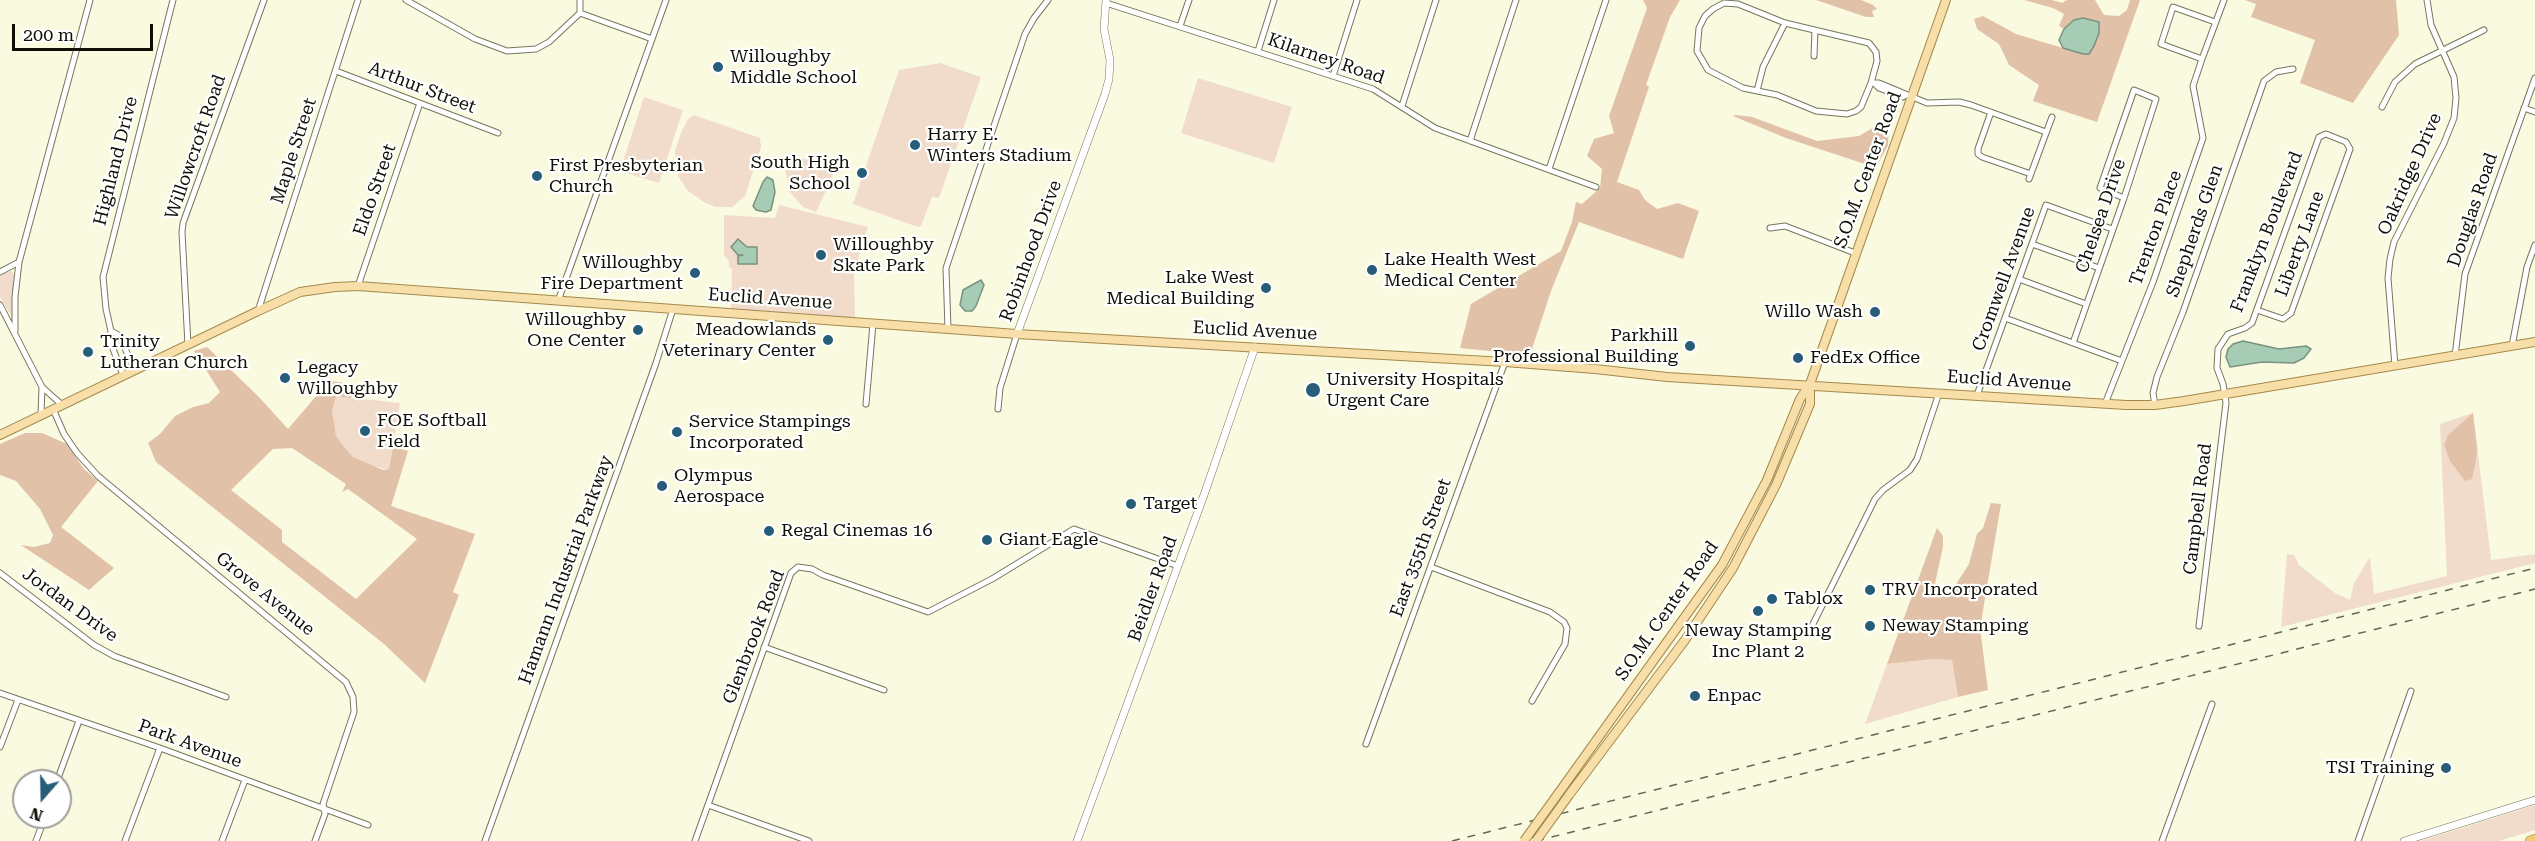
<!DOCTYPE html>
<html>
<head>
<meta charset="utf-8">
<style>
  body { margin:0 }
  #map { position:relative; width:2535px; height:841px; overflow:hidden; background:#f9fadf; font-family:"Roboto Serif",serif }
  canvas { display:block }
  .north { position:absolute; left:12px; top:769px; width:60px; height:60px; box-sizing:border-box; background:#fff; border:2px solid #9f9f9b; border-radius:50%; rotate:200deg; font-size:16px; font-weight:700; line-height:24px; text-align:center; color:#0f0f06 }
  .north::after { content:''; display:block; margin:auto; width:21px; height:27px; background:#285d79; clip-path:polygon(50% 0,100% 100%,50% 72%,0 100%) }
  .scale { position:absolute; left:12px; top:24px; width:141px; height:27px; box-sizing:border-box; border:3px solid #0f0f06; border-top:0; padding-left:8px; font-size:18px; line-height:21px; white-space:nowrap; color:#0f0f06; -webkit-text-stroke:4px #fff; paint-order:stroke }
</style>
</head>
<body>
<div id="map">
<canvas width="2535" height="841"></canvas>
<div class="north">N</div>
<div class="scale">200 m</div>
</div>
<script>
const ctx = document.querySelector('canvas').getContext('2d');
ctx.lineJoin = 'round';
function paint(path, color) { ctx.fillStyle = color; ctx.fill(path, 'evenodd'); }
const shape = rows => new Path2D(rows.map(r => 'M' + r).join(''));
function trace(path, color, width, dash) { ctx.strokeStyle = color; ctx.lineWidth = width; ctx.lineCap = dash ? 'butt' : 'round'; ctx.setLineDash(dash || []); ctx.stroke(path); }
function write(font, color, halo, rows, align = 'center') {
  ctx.font = font + ' "Roboto Serif",serif'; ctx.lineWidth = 4.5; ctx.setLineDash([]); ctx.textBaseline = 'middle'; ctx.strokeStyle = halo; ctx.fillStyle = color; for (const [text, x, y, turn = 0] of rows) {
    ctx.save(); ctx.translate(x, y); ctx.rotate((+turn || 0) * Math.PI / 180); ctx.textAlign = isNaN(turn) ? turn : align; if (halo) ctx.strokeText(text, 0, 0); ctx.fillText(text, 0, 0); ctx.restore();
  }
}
paint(shape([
  [940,63,981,77,939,198,932,197,921,226,918,227,853,204,899,70],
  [1198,78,1292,107,1274,163,1181,133],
  [644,97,683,110,659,183,620,171],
  [694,115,760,138,761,147,745,196,732,207,715,207,704,202,688,191,678,176,675,151,681,133,688,119],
  [788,154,832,167,835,171,816,212,803,207,790,192,785,168],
  [779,205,868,227,854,272,855,318,731,311,732,269,729,268,729,261,724,255,724,215,775,218],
  [11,271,14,275,12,317,0,297,0,274],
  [335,396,400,403,389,470,368,465,353,457,345,448,336,436,334,426,332,410],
  [2473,413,2491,560,2535,554,2535,563,2281,627,2287,554,2294,555,2299,565,2335,593,2350,600,2354,583,2370,557,2374,594,2447,576,2440,424],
  [1932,659,1952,660,1958,697,1865,724,1887,664],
  [2535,805,2535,830,2499,841,2420,841]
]), '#f1dccc');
paint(shape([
  [1643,0,1680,0,1670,17,1646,85,1649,87,1617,182,1639,190,1645,200,1657,209,1678,203,1699,211,1683,259,1579,222,1551,291,1530,355,1460,348,1471,304,1561,251,1572,222,1576,202,1582,204,1600,188,1602,169,1587,156,1594,139,1614,133,1609,116,1647,8],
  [1816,0,1861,0,1873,5,1877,9,1872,11,1874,17,1866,17],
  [2024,0,2052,0,2062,3,2067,0,2095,0,2104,15,2119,16,2127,10,2130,0,2140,0,2097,122,2033,101,2039,85,2009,65,1999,44,1977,29,1974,19,1983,16,2016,34,2063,48,2074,20,2064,29,2059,26,2064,14,2053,8],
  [2245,0,2396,0,2399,35,2353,103,2300,83,2315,40,2251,17,2256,4],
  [1736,115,1752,117,1817,141,1859,136,1881,123,1889,126,1888,145,1879,162,1871,166,1786,138,1733,116],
  [207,347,258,396,288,429,329,381,353,384,351,398,336,396,332,410,336,436,345,448,353,457,383,470,389,469,393,447,408,451,391,506,475,534,453,592,459,595,425,683,384,644,156,462,148,443,160,434,175,416,193,407,209,403,220,392,194,351],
  [292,448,346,484,342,492,348,489,417,539,356,599,282,542,282,530,231,490,273,449],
  [2473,413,2477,448,2476,460,2472,479,2465,481,2450,461,2444,445,2448,435],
  [25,433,42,433,67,444,84,469,98,481,61,527,114,568,89,590,21,545,34,547,50,543,53,535,40,509,16,481,0,475,0,444],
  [1991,503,2001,504,1980,628,1988,690,1958,697,1952,660,1932,659,1887,664,1937,528,1943,536,1943,547,1934,588,1944,596,1951,592,1969,564,1977,534,1983,528]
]), '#e1c1a8');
const water = shape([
  [2083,18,2099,22,2099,33,2094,46,2089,54,2083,54,2063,48,2059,40,2064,29,2074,20,2083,18],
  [767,177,773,180,775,192,771,210,766,212,756,210,753,206,763,182,767,177],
  [738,239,747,247,757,247,757,264,738,264,738,256,743,255,738,255,731,247,738,239],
  [981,280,984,285,976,306,972,311,965,311,960,305,963,290,981,280],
  [2243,341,2279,349,2306,346,2311,349,2304,358,2294,363,2262,362,2230,367,2226,357,2228,349,2233,344,2243,341]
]);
paint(water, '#a6ccb6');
trace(water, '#799381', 1.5);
const minor = shape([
  [406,0,475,39,507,51,536,49,549,42,580,13],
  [580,0,580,13],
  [1106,3,1373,89,1435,128,1596,187],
  [580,13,652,39],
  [2215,22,2173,7,2161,44,2202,59,2224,0],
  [1180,26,1189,0],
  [1258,51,1274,0],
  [1814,56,1815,30],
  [336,71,498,133],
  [1333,76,1357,0],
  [1871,83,1877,61,1876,52,1869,43,1785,23,1738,4,1724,3,1713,9,1705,16,1699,28,1697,51,1708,70,1743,88,1777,95,1816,111,1847,114,1856,111,1861,107,1871,83,1879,83,1927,103,1959,102,1971,105,2046,132],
  [1875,84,1879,88,1903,97,1906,95],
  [1757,91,1763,67,1785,23],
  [1402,106,1436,0],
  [2382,107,2395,82,2415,64,2484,30],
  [2524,108,2535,112],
  [1991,112,1978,149,1978,154,1982,157,2031,174],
  [1470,141,1516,0],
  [1549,169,1606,0],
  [2029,179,2052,117],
  [1770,228,1785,226,1855,253],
  [2032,244,2099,268],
  [0,272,19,262],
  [2019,279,2086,304],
  [358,286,420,103],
  [558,301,666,0],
  [0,305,42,387,61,404],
  [258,311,358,0],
  [2005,318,2122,361],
  [948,329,946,268,1025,34,1034,18,1048,0],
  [15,331,15,297,19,262,90,0],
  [111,331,120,336,134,370],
  [2073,343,2124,198,2156,99,2134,90,2100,188,2124,198],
  [188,345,182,232,183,223,264,0],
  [2512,346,2527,267,2535,245],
  [2455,356,2465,274,2535,78],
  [2395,366,2388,278,2390,259,2394,242,2444,143,2454,118,2456,98,2454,77,2431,25,2427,0],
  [123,375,110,341,111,331,106,309,103,277,173,0],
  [1977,395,2046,205,2112,229],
  [866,404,873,324],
  [2105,404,2153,282,2203,138,2193,86,2202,59],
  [2155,405,2153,393,2157,377,2183,312,2264,81,2276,72,2293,69],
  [53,409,64,434,77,453,98,476,346,682,353,697,354,712,323,804,325,814,315,841],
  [998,409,1000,388,1017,334],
  [41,415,42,387],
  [1431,567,1550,612,1564,622,1567,628,1565,644,1532,701],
  [0,573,94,645,114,656,226,697],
  [2199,626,2226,403,2223,384,2217,368,2218,349,2228,334,2245,328,2252,323,2319,137,2326,134,2346,142,2350,149,2291,313,2283,319,2257,310],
  [1810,630,1875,499,1883,490,1910,470,1917,459,1939,393],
  [764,647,884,690],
  [0,693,160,748,368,825],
  [1366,744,1505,362],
  [0,747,18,700],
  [57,781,79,721],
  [708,805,809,841],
  [36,841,45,817],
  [125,841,160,748],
  [222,841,245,780],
  [485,841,656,363,673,309],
  [695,841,791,573,798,567,812,569,823,575,928,612,992,579,1074,529,1178,566],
  [2162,841,2212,704],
  [2358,841,2411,691]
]);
const tertiary = shape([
  [1017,334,1105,94,1109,79,1110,60,1104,29,1106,0],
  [1077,841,1204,495,1255,347],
  [2404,841,2535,800]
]);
const primary = shape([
  [0,435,258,311,300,292,335,287,358,286,1017,334,1505,362,1595,369,1667,377,2126,405,2155,405,2184,401,2535,342],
  [1569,795,1685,640,1733,568,1776,485,1810,404,1810,386],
  [1555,798,1722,565,1767,480,1800,399,1810,384,1946,0]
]);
const motorway = shape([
  [2530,841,2535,839]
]);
trace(minor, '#76765f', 7);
trace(tertiary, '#76765f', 8);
trace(primary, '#a4894c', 10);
trace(motorway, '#a4894c', 10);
trace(minor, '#fff', 5);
trace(tertiary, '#fff', 7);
trace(primary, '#f8dfaa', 8);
trace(motorway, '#f4ca72', 9);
trace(shape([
  [1452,841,2535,568],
  [1536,841,2535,589]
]), '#656656', 1.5, [8, 8]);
const primaryBridge = shape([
  [1524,841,1555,798],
  [1536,841,1569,795]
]);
trace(primaryBridge, '#a4894c', 10, []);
trace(primaryBridge, '#f8dfaa', 8);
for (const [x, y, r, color] of [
  [718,67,6,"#285d79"],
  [915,145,6,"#285d79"],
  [862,173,6,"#285d79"],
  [537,176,6,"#285d79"],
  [821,255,6,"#285d79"],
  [1372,270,6,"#285d79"],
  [695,273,6,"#285d79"],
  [1266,288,6,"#285d79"],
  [1875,312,6,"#285d79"],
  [638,330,6,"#285d79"],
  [828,340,6,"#285d79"],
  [1690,346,6,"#285d79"],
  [88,352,6,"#285d79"],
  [1798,358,6,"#285d79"],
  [285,378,6,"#285d79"],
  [1313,390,8,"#285d79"],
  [365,431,6,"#285d79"],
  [677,432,6,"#285d79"],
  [662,486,6,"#285d79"],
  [1131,504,6,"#285d79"],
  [769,531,6,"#285d79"],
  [987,540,6,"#285d79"],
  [1870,590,6,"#285d79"],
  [1772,599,6,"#285d79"],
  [1758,611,6,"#285d79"],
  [1870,626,6,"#285d79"],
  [1695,696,6,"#285d79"],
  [2446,768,6,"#285d79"]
]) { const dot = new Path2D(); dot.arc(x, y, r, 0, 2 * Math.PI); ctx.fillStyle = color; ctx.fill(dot); trace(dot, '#fff', 2); }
write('18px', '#0f0f06', '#fff', [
  ["Willoughby",730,57],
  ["Middle School",730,78],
  ["Harry E.",927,135],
  ["Winters Stadium",927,156],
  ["South High",850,163,"right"],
  ["School",850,184,"right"],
  ["First Presbyterian",549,166],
  ["Church",549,187],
  ["Willoughby",833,245],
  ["Skate Park",833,266],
  ["Lake Health West",1384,260],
  ["Medical Center",1384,281],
  ["Willoughby",683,263,"right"],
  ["Fire Department",683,284,"right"],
  ["Lake West",1254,278,"right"],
  ["Medical Building",1254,299,"right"],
  ["Willo Wash",1863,312,"right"],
  ["Willoughby",626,320,"right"],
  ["One Center",626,341,"right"],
  ["Meadowlands",816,330,"right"],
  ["Veterinary Center",816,351,"right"],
  ["Parkhill",1678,336,"right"],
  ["Professional Building",1678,357,"right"],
  ["Trinity",100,342],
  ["Lutheran Church",100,363],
  ["FedEx Office",1810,358],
  ["Legacy",297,368],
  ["Willoughby",297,389],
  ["University Hospitals",1326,380],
  ["Urgent Care",1326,401],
  ["FOE Softball",377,421],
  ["Field",377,442],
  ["Service Stampings",689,422],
  ["Incorporated",689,443],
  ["Olympus",674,476],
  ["Aerospace",674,497],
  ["Target",1143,504],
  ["Regal Cinemas 16",781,531],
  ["Giant Eagle",999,540],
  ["TRV Incorporated",1882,590],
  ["Tablox",1784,599],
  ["Neway Stamping",1882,626],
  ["Neway Stamping",1758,631,"center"],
  ["Inc Plant 2",1758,652,"center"],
  ["Enpac",1707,696],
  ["TSI Training",2434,768,"right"]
], 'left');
write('18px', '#0f0f06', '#fff', [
  ["Kilarney Road",1326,59,19],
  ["Arthur Street",422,88,21],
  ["Willowcroft Road",196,147,-71],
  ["Maple Street",294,151,-72],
  ["Highland Drive",116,161,-76],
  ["S.O.M. Center Road",1868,170,-70],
  ["Oakridge Drive",2410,174,-66],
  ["Eldo Street",375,190,-71],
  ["Douglas Road",2473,210,-71],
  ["Chelsea Drive",2101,216,-71],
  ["Trenton Place",2156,228,-70],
  ["Shepherds Glen",2195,231,-71],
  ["Franklyn Boulevard",2267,232,-69],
  ["Liberty Lane",2300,244,-70],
  ["Robinhood Drive",1031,251,-70],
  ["Cromwell Avenue",2004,279,-70],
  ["Euclid Avenue",770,299,4],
  ["Euclid Avenue",1255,331,3],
  ["Euclid Avenue",2009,381,4],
  ["Campbell Road",2198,509,-83],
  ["East 355th Street",1421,548,-70],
  ["Hamann Industrial Parkway",566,570,-70],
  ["Beidler Road",1153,589,-70],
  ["Grove Avenue",265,594,39],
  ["Jordan Drive",70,605,36],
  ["S.O.M. Center Road",1667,611,-55],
  ["Glenbrook Road",754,637,-69],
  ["Park Avenue",190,744,20]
]);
</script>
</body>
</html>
